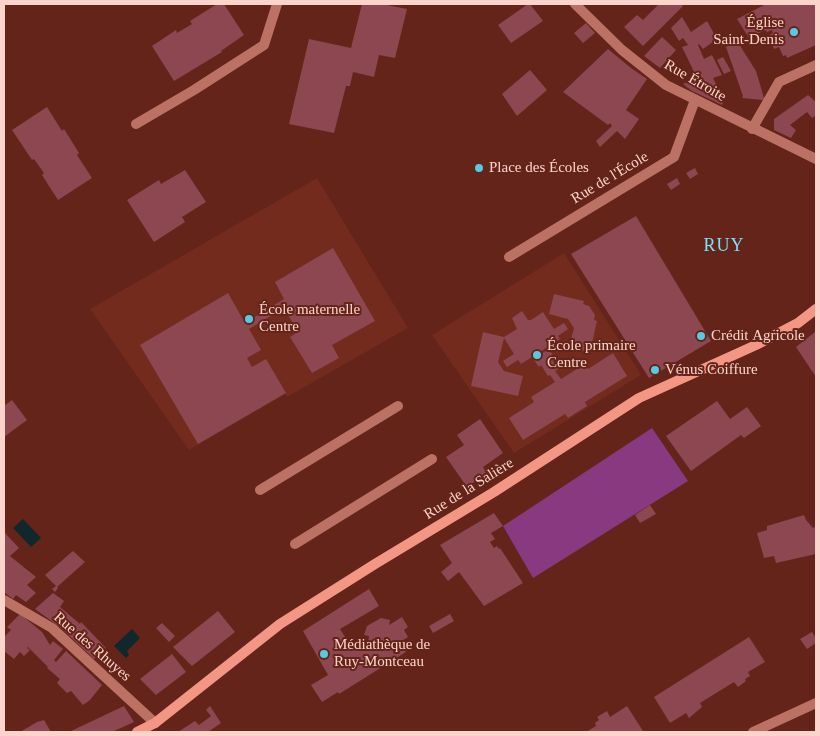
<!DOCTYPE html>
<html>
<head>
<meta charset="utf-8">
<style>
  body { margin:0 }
  #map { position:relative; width:820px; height:736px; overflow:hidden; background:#642419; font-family:"Times New Roman",serif }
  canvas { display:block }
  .frame { position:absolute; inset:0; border:5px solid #fdd4cb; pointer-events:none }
</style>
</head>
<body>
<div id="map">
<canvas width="820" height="736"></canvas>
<div class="frame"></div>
</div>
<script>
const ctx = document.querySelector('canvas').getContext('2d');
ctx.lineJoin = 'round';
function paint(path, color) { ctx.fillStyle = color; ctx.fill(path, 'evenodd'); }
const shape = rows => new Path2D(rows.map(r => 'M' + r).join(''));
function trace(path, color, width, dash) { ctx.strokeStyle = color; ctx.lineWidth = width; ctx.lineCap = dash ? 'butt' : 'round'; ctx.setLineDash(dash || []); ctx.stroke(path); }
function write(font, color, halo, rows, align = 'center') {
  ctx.font = font + ' "Times New Roman",serif'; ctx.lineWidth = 4; ctx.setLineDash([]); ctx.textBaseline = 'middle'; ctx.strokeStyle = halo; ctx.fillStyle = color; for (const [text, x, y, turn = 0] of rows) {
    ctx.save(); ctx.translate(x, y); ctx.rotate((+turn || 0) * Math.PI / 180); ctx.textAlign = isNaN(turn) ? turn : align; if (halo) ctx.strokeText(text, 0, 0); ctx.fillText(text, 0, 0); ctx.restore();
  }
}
paint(shape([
  [317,178,408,328,287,397,285,394,189,450,90,309],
  [564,253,641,375,514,453,432,335]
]), '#732b1e');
paint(shape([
  [652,428,688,481,533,578,503,526]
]), '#893980');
paint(shape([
  [23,519,41,538,31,547,13,528],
  [132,629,140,638,127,651,129,655,126,658,114,646]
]), '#10272c');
paint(shape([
  [217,4,224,4,244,35,221,51,222,52,174,81,152,46,176,30,177,33,192,24,190,21],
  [362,4,382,4,407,9,395,58,379,55,374,77,353,72,350,86,346,86,334,133,289,124,309,39,351,48],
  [528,4,530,4,543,21,511,43,498,25],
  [659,4,681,4,683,6,643,46,624,27,637,15,643,20],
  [766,4,816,4,816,45,787,58,786,55,783,56,779,47,774,49,768,36,773,33,772,30,767,32,765,30,749,38,737,19],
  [682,17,691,32,707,21,717,39,703,49,699,44,698,45,704,59,712,55,722,75,713,78,724,101,722,105,692,91,683,84,697,78,682,47,688,45,683,38,679,41,671,28],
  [586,23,595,33,583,43,574,33],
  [662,37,676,50,660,68,644,56],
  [737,41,756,71,764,98,763,100,742,98,743,96,726,47],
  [608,49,631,68,647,79,626,110,639,119,625,139,617,131,600,147,596,141,612,126,610,123,608,125,563,92],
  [723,57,731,71,724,74,717,60],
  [530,70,547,90,517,116,502,94],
  [808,95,816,102,816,115,812,118,807,112,790,125,796,130,791,138,774,130,774,119],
  [47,107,62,131,64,129,79,153,77,155,92,178,58,200,42,175,44,173,34,159,32,160,12,130],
  [695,168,698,174,690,179,686,173],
  [185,170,206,202,182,217,185,222,154,242,127,200,159,180,161,184],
  [677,178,680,184,671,190,667,184],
  [636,216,711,341,649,378,571,254],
  [333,248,375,321,332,345,339,358,312,373,290,337,298,332,284,308,249,329,261,350,247,358,252,367,266,359,286,393,198,444,140,345,228,293,245,323,284,299,275,282],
  [554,294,584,301,583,304,589,306,595,315,594,320,597,321,590,352,569,347,574,328,568,319,549,314],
  [522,311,528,320,531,320,543,312,554,329,564,323,568,329,558,336,560,339,521,364,518,360,507,367,503,361,514,354,504,338,498,362,504,371,523,376,518,396,471,386,483,332,504,337,517,329,512,318],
  [815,332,816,334,816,377,796,347],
  [549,349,554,357,551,358,558,369,555,371,561,379,585,364,588,369,613,353,627,376,585,402,587,406,568,418,565,414,523,440,509,418,534,402,531,397,555,382,550,375,548,376,541,365,539,367,533,359],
  [12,400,27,420,4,437,4,406],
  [717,401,730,419,747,407,761,426,744,438,741,435,691,471,666,436],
  [480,419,503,453,483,467,487,473,467,487,446,457,464,445,457,435],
  [650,505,656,514,640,523,635,515],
  [494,513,503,526,491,533,495,539,490,542,494,548,497,546,499,549,500,548,523,583,484,606,459,572,448,581,441,572,452,563,440,545],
  [804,515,806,520,813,528,816,526,816,554,776,563,774,556,764,558,757,533,767,530,767,526],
  [5,533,19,548,10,556,36,577,27,585,36,593,26,602,16,595,13,599,4,592,4,535],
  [73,551,85,562,57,587,58,588,55,592,52,589,56,586,45,575],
  [369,589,379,606,340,629,354,651,368,643,369,636,364,635,367,626,381,618,390,620,389,625,402,617,408,627,404,630,408,637,400,642,406,652,339,694,338,692,322,702,311,685,328,675,303,631],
  [53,593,64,601,60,607,80,624,81,622,106,648,94,659,61,628,35,609],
  [218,611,235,632,192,666,173,647],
  [20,614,42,632,50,645,53,641,63,649,54,660,56,662,66,651,102,685,90,700,83,705,71,691,67,693,57,683,60,679,47,668,48,667,28,647,27,648,30,650,24,656,20,652,14,659,4,651,4,637,11,630,7,627],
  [450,614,454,621,433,633,429,626],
  [162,623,175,636,169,642,156,628],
  [812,632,816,638,816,643,807,649,800,639],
  [749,637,765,662,748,672,750,676,745,679,746,681,738,687,734,682,700,703,702,707,689,718,686,713,670,723,654,697],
  [172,654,186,672,156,695,140,679],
  [124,706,134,722,112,732,72,732,71,731],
  [210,706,221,723,208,732,178,732,195,721,199,725,211,716,206,710],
  [627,706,643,731,586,732,596,726,595,723,599,720,597,717,607,711,610,717],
  [44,720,51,732,20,732,37,722]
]), '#8c4751');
trace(shape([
  [136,124,194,90,264,45,277,4],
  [260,490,398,406],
  [295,544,432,459]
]), '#bb7163', 10);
trace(shape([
  [575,4,622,50,666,85,816,159],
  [752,129,779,82,816,65],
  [509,257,674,157,695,100],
  [4,600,52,628,155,723],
  [753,732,816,703]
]), '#bb7163', 10);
trace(shape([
  [137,732,155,723,280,624,375,564,494,492,639,398,756,345,798,323,816,309]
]), '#f39683', 10);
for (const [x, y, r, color] of [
  [794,32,5,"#55cae0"],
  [479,168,5,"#55cae0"],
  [249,319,5,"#55cae0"],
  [701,336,5,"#55cae0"],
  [537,355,5,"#55cae0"],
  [655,370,5,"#55cae0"],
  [324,654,5,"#55cae0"]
]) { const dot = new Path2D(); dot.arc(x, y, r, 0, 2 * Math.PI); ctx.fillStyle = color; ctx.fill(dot); trace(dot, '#642419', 2); }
write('15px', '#fdd4cb', '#642419', [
  ["Église",784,23,"right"],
  ["Saint-Denis",784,40,"right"],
  ["Place des Écoles",489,168],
  ["École maternelle",259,310],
  ["Centre",259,327],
  ["Crédit Agricole",711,336],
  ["École primaire",547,346],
  ["Centre",547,363],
  ["Vénus Coiffure",665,370],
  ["Médiathèque de",334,645],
  ["Ruy-Montceau",334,662]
], 'left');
write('15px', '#fdd4cb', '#642419', [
  ["Rue Étroite",695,81,30],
  ["Rue de l'École",610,178,-31],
  ["Rue de la Salière",469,489,-32],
  ["Rue des Rhuyes",92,647,41]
]);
ctx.letterSpacing = '1px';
write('18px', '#7ae1f6', '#642419', [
  ["RUY",724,246]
]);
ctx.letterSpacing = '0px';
</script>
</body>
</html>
